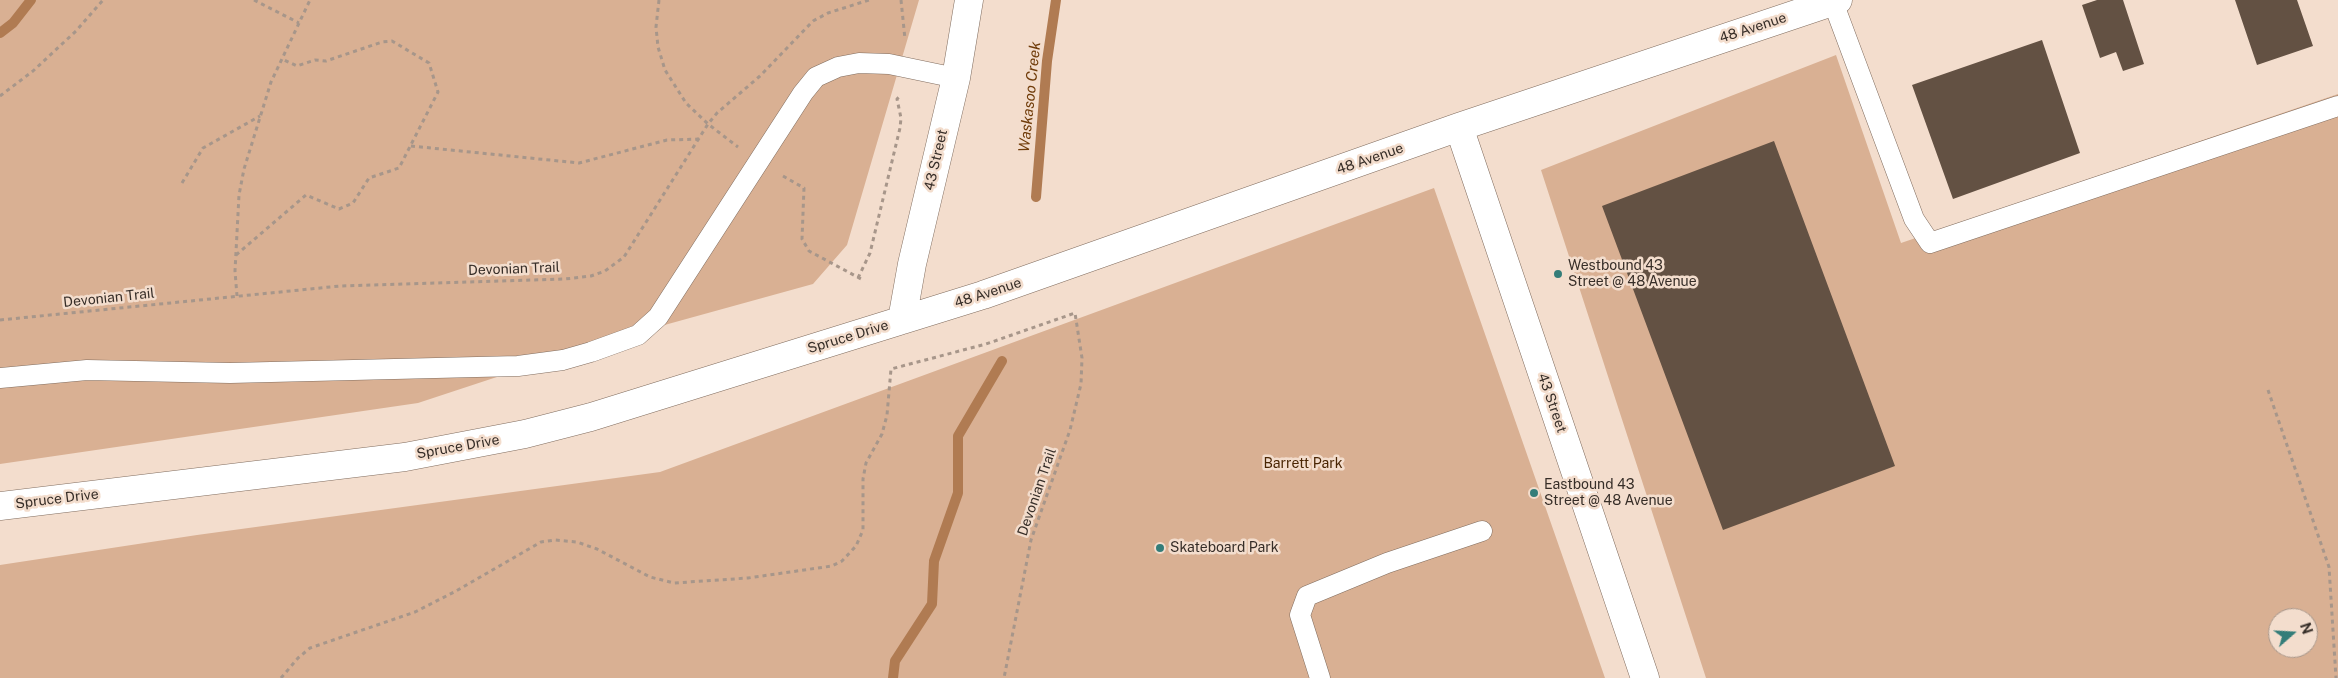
<!DOCTYPE html>
<html>
<head>
<meta charset="utf-8">
<style>
  body { margin:0 }
  #map { position:relative; width:2338px; height:678px; overflow:hidden; background:#f3ddcd; font-family:"Public Sans",sans-serif }
  canvas { display:block }
  .north { position:absolute; left:2268px; top:608px; width:50px; height:50px; box-sizing:border-box; background:#f3ddcd; border:1px solid #a8978b; border-radius:50%; rotate:71deg; font-size:14px; font-weight:700; line-height:20px; text-align:center; color:#372e28 }
  .north::after { content:''; display:block; margin:auto; width:18px; height:22px; background:#347d79; clip-path:polygon(50% 0,100% 100%,50% 72%,0 100%) }
</style>
</head>
<body>
<div id="map">
<canvas width="2338" height="678"></canvas>
<div class="north">N</div>
</div>
<script>
const ctx = document.querySelector('canvas').getContext('2d');
ctx.lineJoin = 'round';
function paint(path, color) { ctx.fillStyle = color; ctx.fill(path, 'evenodd'); }
const shape = rows => new Path2D(rows.map(r => 'M' + r).join(''));
function trace(path, color, width, dash) { ctx.strokeStyle = color; ctx.lineWidth = width; ctx.lineCap = dash ? 'butt' : 'round'; ctx.setLineDash(dash || []); ctx.stroke(path); }
function write(font, color, halo, rows, align = 'center') {
  ctx.font = font + ' "Public Sans",sans-serif'; ctx.lineWidth = 5; ctx.setLineDash([]); ctx.textBaseline = 'middle'; ctx.strokeStyle = halo; ctx.fillStyle = color; for (const [text, x, y, turn = 0] of rows) {
    ctx.save(); ctx.translate(x, y); ctx.rotate((+turn || 0) * Math.PI / 180); ctx.textAlign = isNaN(turn) ? turn : align; if (halo) ctx.strokeText(text, 0, 0); ctx.fillText(text, 0, 0); ctx.restore();
  }
}
paint(shape([
  [0,0,919,0,847,245,813,284,603,342,418,403,0,464],
  [1836,55,1901,243,2338,94,2338,678,1706,678,1541,170],
  [2278,618,2308,618,2308,648,2278,648],
  [1434,188,1605,678,0,678,0,565,197,535,660,472]
]), '#d9b093');
trace(shape([
  [0,33,13,23,31,0],
  [1036,197,1047,61,1056,0],
  [893,678,895,661,932,604,934,561,958,493,958,436,1002,361]
]), '#b07b52', 10);
paint(shape([
  [2097,0,2123,0,2144,64,2123,71,2116,52,2100,58,2082,5],
  [2235,0,2297,0,2313,46,2257,65],
  [2042,40,2080,153,1953,199,1912,85],
  [1774,141,1895,466,1723,530,1602,206]
]), '#635143');
const lane = shape([
  [1833,2,1914,219,1930,243,2338,106],
  [0,378,87,370,230,373,518,366,563,360,591,352,638,335,658,317,803,93,816,77,838,67,859,63,889,64,956,78],
  [1320,678,1300,615,1307,596,1387,563,1482,531]
]);
const secondary = shape([
  [1459,127,1645,678],
  [902,320,912,264,956,78,969,0],
  [0,506,405,457,525,434,591,417,983,295,1459,127,1838,0]
]);
trace(lane, '#816d5f', 21);
trace(secondary, '#816d5f', 29);
trace(shape([
  [254,0,299,23],
  [659,0,656,27,658,47,665,70,686,103,708,124,717,113,760,76,813,21,828,13,869,0],
  [901,0,905,39],
  [0,96,33,71,76,31,103,0],
  [411,146,579,163,667,140,700,139],
  [783,176,804,188,802,239,809,251,863,280],
  [182,183,203,148,260,116],
  [236,255,306,195,339,209,353,203,369,178,399,168,438,92,429,63,392,41,382,42,326,61,315,60,297,66,282,59],
  [858,278,870,253,900,128,901,118,897,99,901,95],
  [237,296,235,271,239,195,244,169,271,82,310,0],
  [0,320,340,286,565,279,591,276,605,271,624,257,708,124,738,147],
  [2268,390,2329,567,2336,678],
  [281,678,298,658,310,648,415,612,456,591,541,542,555,540,577,542,597,549,650,577,674,583,748,578,832,566,842,561,856,546,863,530,863,479,866,463,882,434,887,415,891,369,986,344,1075,313,1082,358,1081,384,1070,430,1031,540,1004,678]
]), '#a7968a', 3, [4, 4]);
trace(lane, '#fff', 20);
trace(secondary, '#fff', 28);
for (const [x, y, r, color] of [
  [1558,274,5,"#347d79"],
  [1534,493,5,"#347d79"],
  [1160,548,5,"#347d79"]
]) { const dot = new Path2D(); dot.arc(x, y, r, 0, 2 * Math.PI); ctx.fillStyle = color; ctx.fill(dot); trace(dot, '#f3ddcd', 2); }
write('14px', '#372e28', '#f3ddcd', [
  ["48 Avenue",1753,28,-18],
  ["48 Avenue",1370,159,-19],
  ["43 Street",936,160,-77],
  ["Devonian Trail",514,269,-2],
  ["48 Avenue",988,293,-18],
  ["Devonian Trail",109,298,-6],
  ["Spruce Drive",848,337,-17],
  ["43 Street",1552,403,71],
  ["Spruce Drive",458,447,-10],
  ["Devonian Trail",1037,492,-71],
  ["Spruce Drive",57,499,-7]
]);
write('14px', '#372e28', '#f3ddcd', [
  ["Westbound 43",1568,266],
  ["Street @ 48 Avenue",1568,282],
  ["Eastbound 43",1544,485],
  ["Street @ 48 Avenue",1544,501],
  ["Skateboard Park",1170,548]
], 'left');
write('14px', '#492503', '#f3ddcd', [
  ["Barrett Park",1303,464]
]);
write('italic 15px', '#703c0a', '#f3ddcd', [
  ["Waskasoo Creek",1030,97,-84]
]);
</script>
</body>
</html>
